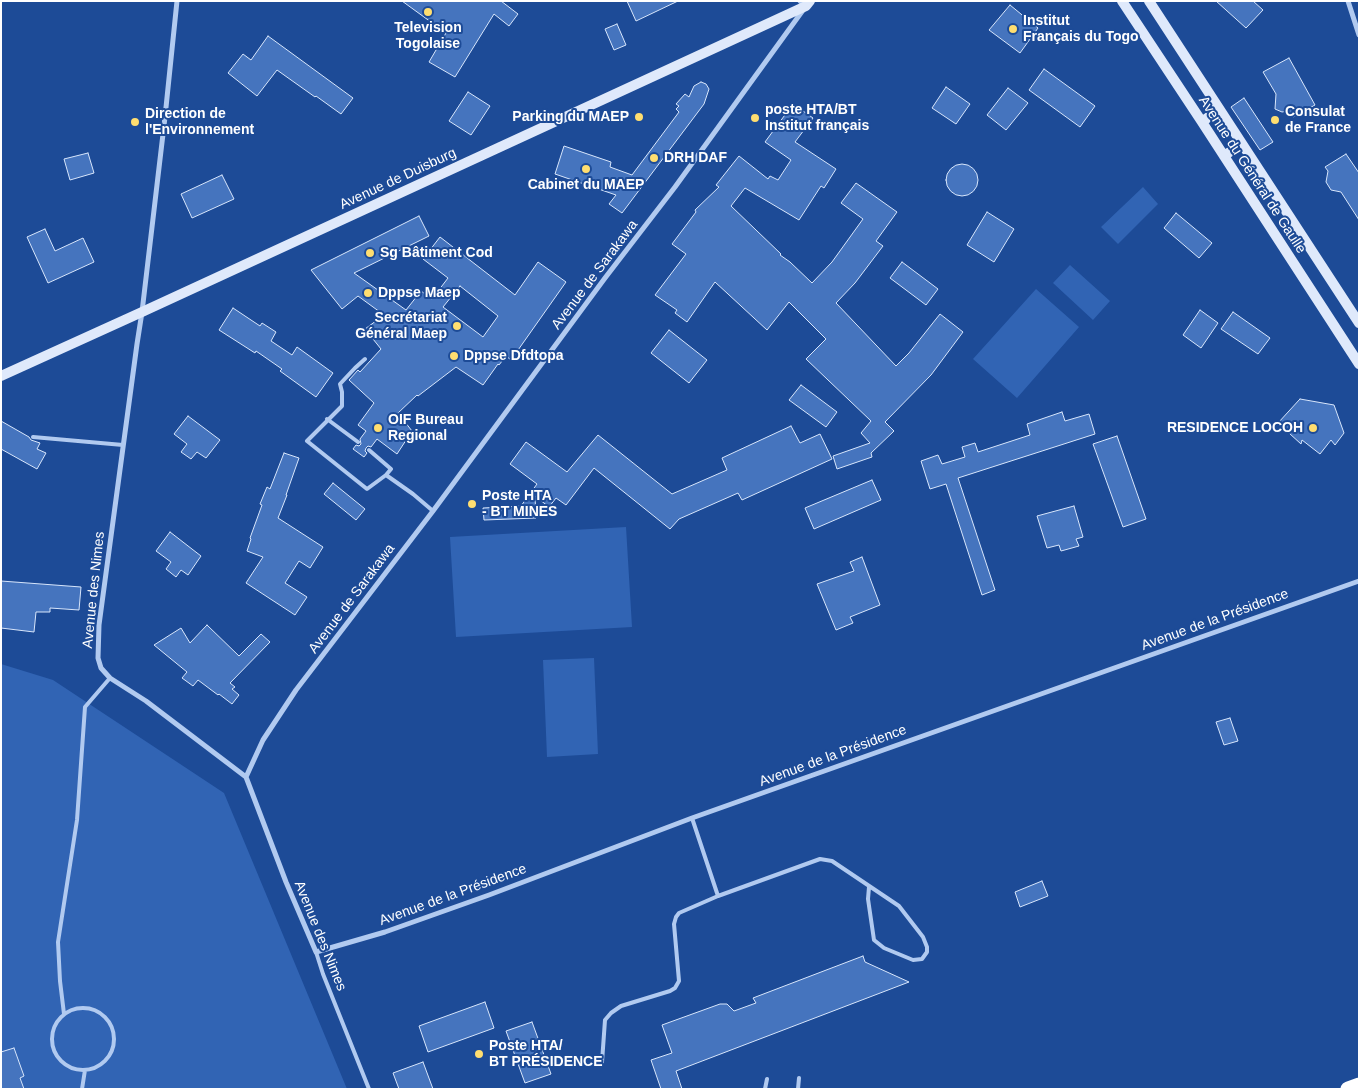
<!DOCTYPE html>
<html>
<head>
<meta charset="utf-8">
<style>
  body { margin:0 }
  #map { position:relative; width:1360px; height:1090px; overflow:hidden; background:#1d4b97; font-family:Helvetica,sans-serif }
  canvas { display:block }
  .frame { position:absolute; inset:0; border:2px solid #fff; pointer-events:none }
</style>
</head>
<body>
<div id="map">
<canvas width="1360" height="1090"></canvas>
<div class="frame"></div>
</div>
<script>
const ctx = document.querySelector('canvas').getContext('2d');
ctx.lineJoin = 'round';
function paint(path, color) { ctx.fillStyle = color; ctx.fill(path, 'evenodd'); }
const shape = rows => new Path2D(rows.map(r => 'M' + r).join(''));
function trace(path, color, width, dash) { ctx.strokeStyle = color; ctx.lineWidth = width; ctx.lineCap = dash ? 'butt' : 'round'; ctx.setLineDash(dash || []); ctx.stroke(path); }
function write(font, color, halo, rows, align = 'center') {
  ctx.font = font + ' Helvetica,sans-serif'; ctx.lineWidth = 4; ctx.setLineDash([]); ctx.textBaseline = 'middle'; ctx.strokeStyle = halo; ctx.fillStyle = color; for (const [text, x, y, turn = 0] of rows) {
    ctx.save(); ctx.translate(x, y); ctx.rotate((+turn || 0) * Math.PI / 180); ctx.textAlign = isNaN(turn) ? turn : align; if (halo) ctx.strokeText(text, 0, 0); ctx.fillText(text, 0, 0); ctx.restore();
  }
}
paint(shape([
  [1143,187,1158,204,1118,244,1101,227],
  [1070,265,1110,301,1093,320,1053,283],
  [1036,289,1079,327,1017,398,973,359],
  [626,527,632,627,456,637,450,537],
  [594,658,598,754,547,757,543,660],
  [1,664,53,680,224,793,347,1089,1,1089]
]), '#3164b4');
const building = shape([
  [402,1,501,1,518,14,509,26,494,14,455,77,429,62,446,33,402,1],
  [627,1,678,1,636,21,627,1],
  [1216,1,1253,1,1263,10,1246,28,1216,1],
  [1010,5,1038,28,1020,53,989,30,1010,5],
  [617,24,626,45,614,50,605,29,617,24],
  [268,36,353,98,341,114,316,96,315,97,277,70,257,96,228,73,243,54,251,60,268,36],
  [1289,58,1315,105,1293,117,1288,111,1282,112,1275,109,1276,94,1263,72,1289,58],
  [1044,69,1095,106,1080,127,1029,90,1044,69],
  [701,82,706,84,709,89,704,104,622,213,609,204,616,195,555,174,564,146,611,162,610,167,632,175,679,112,676,109,679,106,676,104,685,94,689,97,694,86,701,82],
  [946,87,970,104,956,124,932,108,946,87],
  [1008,88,1028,103,1006,130,987,115,1008,88],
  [468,92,490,106,471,135,449,121,468,92],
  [1244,98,1273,142,1260,150,1231,107,1244,98],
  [793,104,813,118,795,142,836,169,824,188,821,186,799,220,745,188,731,206,781,254,780,255,790,262,812,283,832,262,863,219,841,203,856,183,897,212,876,241,883,246,855,283,836,303,896,366,909,353,940,314,963,332,931,375,885,422,894,431,871,453,872,457,837,469,833,456,870,443,861,433,871,421,806,359,826,339,789,302,767,330,715,282,687,322,675,313,677,310,655,295,686,254,672,244,696,212,695,210,719,187,716,185,739,156,768,179,770,176,778,180,791,160,765,142,793,104],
  [88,153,94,173,70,180,64,159,88,153],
  [1346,154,1359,173,1359,220,1341,192,1331,190,1326,182,1328,171,1325,167,1346,154],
  '946 180a16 16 0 1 1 32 0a16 16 0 1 1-32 0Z',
  [222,175,234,199,192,218,181,194,222,175],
  [987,212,1014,229,994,262,967,245,987,212],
  [1176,213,1212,243,1199,258,1164,228,1176,213],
  [419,216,429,236,354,273,406,310,421,291,432,299,448,278,423,259,440,237,515,295,538,262,566,282,511,360,506,356,499,365,498,364,483,385,456,367,418,396,417,395,398,413,412,431,397,454,377,439,371,447,368,446,366,448,365,451,367,453,364,457,353,449,356,445,359,446,361,444,360,439,366,431,358,425,374,403,349,380,358,370,360,372,381,349,365,329,384,315,358,296,342,309,311,270,419,216],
  [460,286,498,316,483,337,443,307,460,286],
  [45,229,55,251,83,238,94,262,48,283,27,237,45,229],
  [902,262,938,289,926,305,890,278,902,262],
  [233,308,260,326,262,323,276,332,271,341,292,355,297,347,333,373,316,397,280,371,282,369,256,351,255,353,219,330,233,308],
  [1200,310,1218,323,1201,348,1183,335,1200,310],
  [1233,312,1270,338,1258,354,1221,329,1233,312],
  [669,330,707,360,689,383,651,353,669,330],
  [801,385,837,412,826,427,789,400,801,385],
  [1300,399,1334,405,1344,433,1335,445,1331,440,1320,454,1302,440,1301,444,1278,423,1300,399],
  [1062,412,1065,421,1089,414,1095,434,958,478,995,590,982,595,946,484,930,489,921,461,938,455,942,464,965,457,962,447,975,443,978,452,1030,435,1027,424,1062,412],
  [188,416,220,440,206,458,197,452,191,459,181,452,187,444,174,434,188,416],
  [1,421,29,437,31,440,40,443,37,449,46,453,37,469,1,449,1,421],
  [791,426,800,443,820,434,832,459,742,500,738,493,679,519,670,529,594,468,566,505,556,498,549,507,535,496,536,518,484,520,483,508,521,506,537,484,510,464,526,442,567,472,598,435,672,494,727,470,722,458,791,426],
  [1117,436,1146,519,1123,527,1093,444,1117,436],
  [284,453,299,458,286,495,287,495,278,518,323,547,310,568,299,561,285,583,307,597,295,615,246,583,263,557,247,551,251,539,250,538,262,505,260,504,267,487,270,489,284,453],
  [872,480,881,500,814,529,805,508,872,480],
  [333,483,365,509,356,520,324,494,333,483],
  [1074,506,1083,537,1076,539,1079,546,1061,551,1059,545,1047,548,1037,516,1074,506],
  [170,532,201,556,188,575,181,570,176,577,166,569,171,562,156,551,170,532],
  [862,557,880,605,850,617,853,623,836,630,817,584,854,571,850,562,862,557],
  [1,581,81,587,79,610,50,608,50,612,36,612,34,632,1,628,1,581],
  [207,625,239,656,261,634,270,642,230,683,235,687,232,689,239,695,232,704,219,694,218,695,198,680,193,686,182,678,187,672,154,645,181,628,190,643,207,625],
  [1230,718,1238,741,1224,745,1216,722,1230,718],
  [1042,881,1048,896,1020,907,1015,892,1042,881],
  [863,956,865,962,909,982,676,1071,682,1089,661,1089,651,1060,672,1053,662,1025,720,1004,727,1004,734,1011,756,1003,753,998,863,956],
  [485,1002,494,1028,428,1052,419,1026,485,1002],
  [532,1022,551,1074,525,1083,506,1031,532,1022],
  [14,1048,24,1076,20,1078,24,1089,1,1089,1,1052,14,1048],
  [423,1062,433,1089,399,1089,393,1073,423,1062]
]);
paint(building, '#4574be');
trace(building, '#d8e6fb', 1);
trace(shape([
  [365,359,355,368,340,384,342,392,342,406,307,441,367,489,386,475,391,469,369,450],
  [327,419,358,442],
  [33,437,123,445],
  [386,475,413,494,433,511],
  [692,818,718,896,820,859,832,861,899,906,923,937,927,947,927,952,922,959,913,960,884,948,874,940,868,899,869,887],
  [316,952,323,974,369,1089],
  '52 1039a31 31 0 1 1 62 0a31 31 0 1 1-62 0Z',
  [64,1014,60,981,58,942,77,820,85,707,110,678],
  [602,1062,605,1020,611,1013,621,1006,670,991,675,988,679,981,674,924,676,917,679,913,718,896],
  [82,1089,85,1070],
  [765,1089,767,1079],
  [798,1089,799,1078]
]), '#b1caf0', 4);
trace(shape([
  [177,1,165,117,142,312,137,344,99,625,98,658,101,668,110,678,146,701,246,777,286,882,316,952,385,932,489,895,692,818,1359,581],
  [1348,1,1359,35],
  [246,777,263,740,296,690,433,511,605,278,675,187,806,6,800,1]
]), '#b1caf0', 5);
trace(shape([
  [1122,1,1202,122,1359,364],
  [1149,1,1359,323],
  [1202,122,1219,109],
  [1224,156,1241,144],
  [1,376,142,312,806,6,810,1]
]), '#dfe9fb', 10);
trace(shape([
  [1348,1089,1359,1085]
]), '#fff', 15);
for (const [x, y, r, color] of [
  [428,12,5,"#ffde70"],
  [1013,29,5,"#ffde70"],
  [639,117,5,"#ffde70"],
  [755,118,5,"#ffde70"],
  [1275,120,5,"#ffde70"],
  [135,122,5,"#ffde70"],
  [654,158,5,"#ffde70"],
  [586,169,5,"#ffde70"],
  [370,253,5,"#ffde70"],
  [368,293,5,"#ffde70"],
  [457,326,5,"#ffde70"],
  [454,356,5,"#ffde70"],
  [378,428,5,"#ffde70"],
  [1313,428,5,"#ffde70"],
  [472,504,5,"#ffde70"],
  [479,1054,5,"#ffde70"]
]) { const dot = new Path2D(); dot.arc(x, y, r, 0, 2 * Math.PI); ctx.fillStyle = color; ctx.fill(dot); trace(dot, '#1d4b97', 2); }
write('bold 14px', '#fff', '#1d4b97', [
  ["Institut",1023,21],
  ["Français du Togo",1023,37],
  ["Television",428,28,"center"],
  ["Togolaise",428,44,"center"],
  ["poste HTA/BT",765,110],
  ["Institut français",765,126],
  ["Consulat",1285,112],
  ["de France",1285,128],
  ["Direction de",145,114],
  ["l'Environnement",145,130],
  ["Parking du MAEP",629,117,"right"],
  ["DRH DAF",664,158],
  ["Cabinet du MAEP",586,185,"center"],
  ["Sg Bâtiment Cod",380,253],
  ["Dppse Maep",378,293],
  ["Secrétariat",447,318,"right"],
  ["Général Maep",447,334,"right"],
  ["Dppse Dfdtopa",464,356],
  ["OIF Bureau",388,420],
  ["Regional",388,436],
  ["RESIDENCE LOCOH",1303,428,"right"],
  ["Poste HTA",482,496],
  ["- BT MINES",482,512],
  ["Poste HTA/",489,1046],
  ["BT PRÉSIDENCE",489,1062]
], 'left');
write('14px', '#fff', '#1d4b97', [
  ["Avenue du Général de Gaulle",1252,175,57],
  ["Avenue de Duisburg",398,179,-25],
  ["Avenue de Sarakawa",595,275,-53],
  ["Avenue des Nimes",94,590,-84],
  ["Avenue de Sarakawa",352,599,-53],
  ["Avenue de la Présidence",1215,620,-20],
  ["Avenue de la Présidence",833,756,-20],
  ["Avenue de la Présidence",453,895,-20],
  ["Avenue des Nimes",320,936,68]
]);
</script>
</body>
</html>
